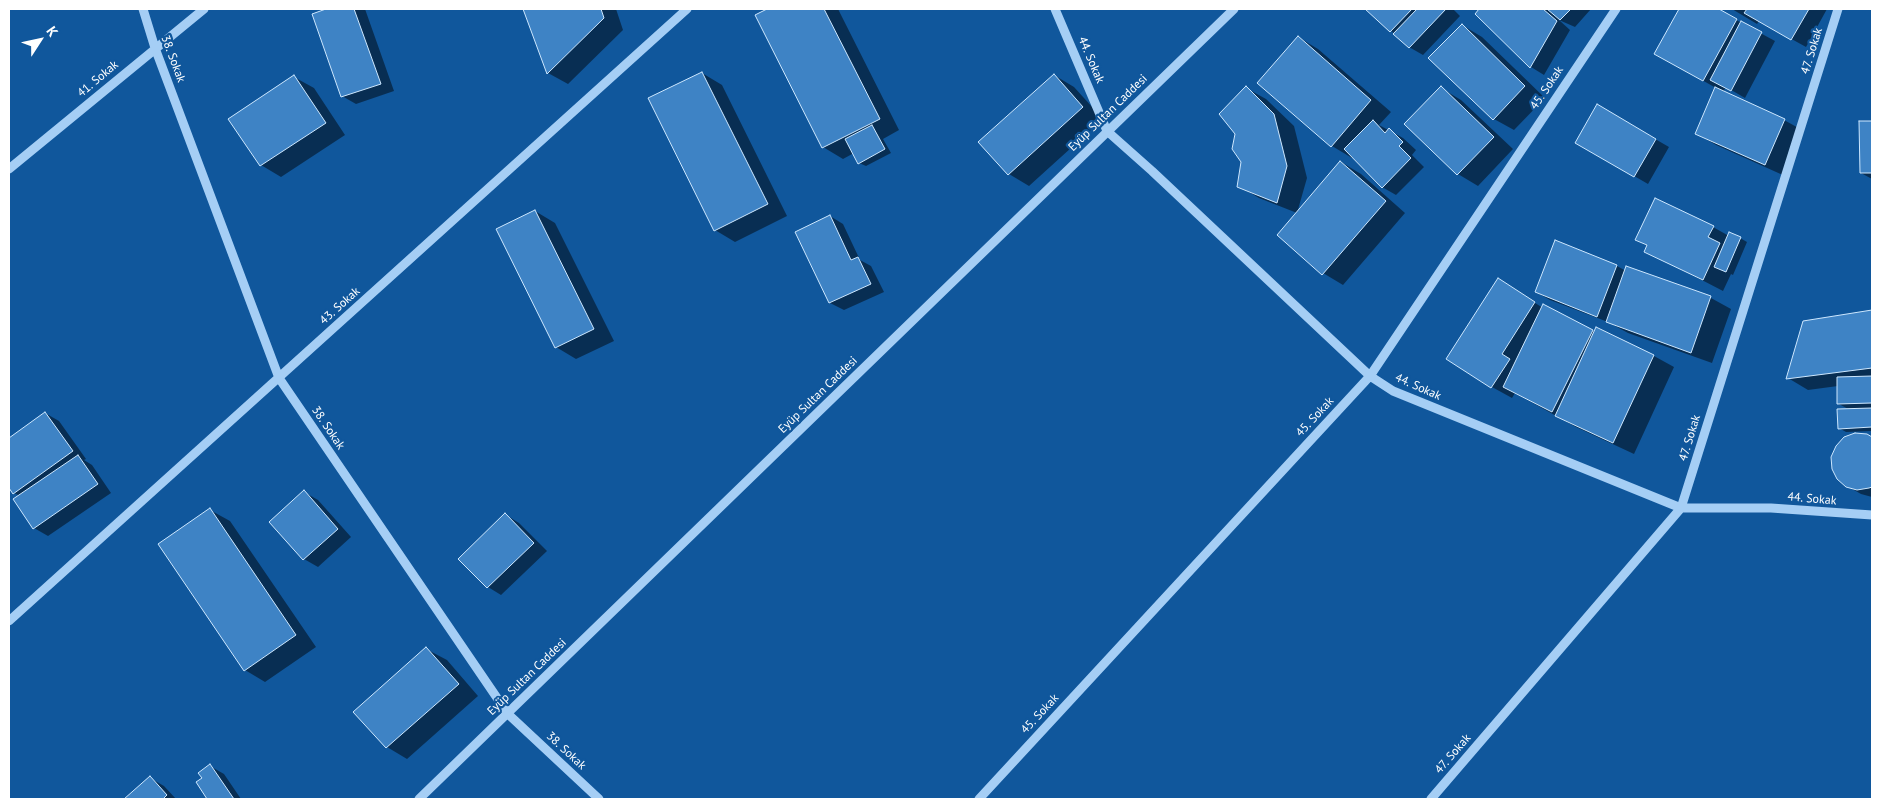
<!DOCTYPE html>
<html>
<head>
<meta charset="utf-8">
<style>
  body { margin:0 }
  #map { position:relative; width:1881px; height:808px; overflow:hidden; background:#10579c; font-family:"PT Sans",sans-serif }
  canvas { display:block }
  .frame { position:absolute; inset:0; border:10px solid #fff; pointer-events:none }
  .north { position:absolute; left:15px; top:15px; width:50px; height:50px; -webkit-text-stroke:4px #10579c; paint-order:stroke; rotate:55deg; font-size:14px; font-weight:700; line-height:20px; text-align:center; color:#fff }
  .north::after { content:''; display:block; margin:auto; width:18px; height:22px; background:#fff; clip-path:polygon(50% 0,100% 100%,50% 72%,0 100%) }
</style>
</head>
<body>
<div id="map">
<canvas width="1881" height="808"></canvas>
<div class="frame"></div>
<div class="north">K</div>
</div>
<script>
const ctx = document.querySelector('canvas').getContext('2d');
ctx.lineJoin = 'round';
function paint(path, color) { ctx.fillStyle = color; ctx.fill(path, 'evenodd'); }
const shape = rows => new Path2D(rows.map(r => 'M' + r).join(''));
function trace(path, color, width, dash) { ctx.strokeStyle = color; ctx.lineWidth = width; ctx.lineCap = dash ? 'butt' : 'round'; ctx.setLineDash(dash || []); ctx.stroke(path); }
function write(font, color, halo, rows, align = 'center') {
  ctx.font = font + ' "PT Sans",sans-serif'; ctx.lineWidth = 4.5; ctx.setLineDash([]); ctx.textBaseline = 'middle'; ctx.strokeStyle = halo; ctx.fillStyle = color; for (const [text, x, y, turn = 0] of rows) {
    ctx.save(); ctx.translate(x, y); ctx.rotate((+turn || 0) * Math.PI / 180); ctx.textAlign = isNaN(turn) ? turn : align; if (halo) ctx.strokeText(text, 0, 0); ctx.fillText(text, 0, 0); ctx.restore();
  }
}
paint(shape([
  [329,9,365,9,394,91,356,104,342,96,313,14],
  [525,9,616,9,623,30,568,84,548,73],
  [770,9,838,9,899,130,883,139,891,153,866,166,859,163,854,153,843,159,823,147,757,15],
  [1367,9,1453,9,1460,16,1423,55,1409,47],
  [1481,9,1591,9,1575,27,1559,20,1570,30,1544,75,1531,67,1476,14],
  [1681,9,1716,9,1775,41,1745,98,1726,87,1723,92,1784,120,1804,131,1785,176,1716,145,1696,133,1716,88,1656,54],
  [1732,9,1827,9,1806,47,1759,21,1757,24],
  [1462,25,1482,37,1545,98,1514,130,1494,119],
  [1298,37,1318,49,1391,112,1379,125,1403,138,1416,150,1412,155,1424,167,1396,195,1382,187,1352,156,1352,158,1332,146],
  [702,73,722,85,787,216,735,242,715,230],
  [1054,75,1074,87,1103,119,1029,186,1009,174,980,142],
  [294,77,314,88,345,135,281,177,261,165],
  [1246,88,1266,99,1294,126,1307,178,1297,213,1259,198,1239,186,1242,162],
  [1441,88,1461,100,1513,149,1478,186,1458,174,1406,124],
  [1598,106,1669,147,1648,184,1577,143],
  [1860,122,1872,122,1872,179,1861,173],
  [1341,162,1361,174,1405,213,1343,285,1323,273],
  [535,211,555,223,614,341,576,359,556,347],
  [830,216,843,224,860,260,871,266,884,292,844,310,830,303,796,232],
  [1713,227,1729,236,1740,238,1747,242,1733,275,1731,274,1723,291,1646,251,1648,246,1637,239],
  [1556,242,1617,266,1626,271,1627,268,1711,298,1731,309,1712,363,1628,333,1608,322,1550,300,1536,292],
  [1518,292,1543,308,1544,306,1595,332,1597,328,1654,356,1674,367,1634,454,1576,427,1515,393,1512,398,1492,387],
  [1872,311,1872,431,1846,432,1839,428,1850,410,1839,404,1838,386,1808,390,1788,378,1804,322],
  [45,413,59,421,86,459,84,460,92,465,111,493,48,536,34,528,20,496,14,493,9,485,9,440],
  [1867,435,1872,438,1872,497,1861,494,1847,486],
  [304,492,318,500,351,537,318,567,304,559,271,522],
  [210,510,230,521,316,647,265,682,245,670],
  [506,515,519,523,547,551,501,595,488,587],
  [426,649,447,660,478,696,407,759,387,747],
  [210,766,224,774,241,799,209,799,198,783,204,779],
  [150,778,164,786,176,799,126,799]
]), '#0007');
const building = shape([
  [326,9,354,9,381,84,341,97,312,14,326,9],
  [523,9,601,9,604,18,547,74,523,9],
  [767,9,824,9,880,119,822,148,755,15,767,9],
  [1365,9,1412,9,1390,32,1365,9],
  [1417,9,1446,9,1409,48,1393,34,1417,9],
  [1479,9,1543,9,1557,21,1530,68,1475,14,1479,9],
  [1547,9,1571,9,1560,20,1547,9],
  [1679,9,1719,9,1737,19,1703,81,1654,54,1679,9],
  [1747,9,1809,9,1791,40,1744,13,1747,9],
  [1741,21,1762,32,1731,91,1710,80,1741,21],
  [1462,24,1525,86,1493,120,1428,58,1462,24],
  [1298,36,1371,100,1331,147,1257,83,1298,36],
  [702,72,768,204,714,231,648,98,702,72],
  [1054,74,1083,107,1008,175,978,142,1054,74],
  [294,75,326,123,260,166,228,119,294,75],
  [1246,86,1274,114,1287,166,1277,203,1237,187,1241,162,1232,149,1235,134,1219,114,1246,86],
  [1441,86,1494,137,1457,175,1404,124,1441,86],
  [1715,87,1785,119,1765,165,1695,134,1715,87],
  [1597,104,1656,139,1634,177,1575,143,1597,104],
  [1373,120,1385,133,1389,128,1403,142,1399,146,1411,158,1382,188,1344,149,1373,120],
  [1859,121,1872,121,1872,173,1860,173,1859,121],
  [872,125,885,149,858,164,845,139,872,125],
  [1340,161,1386,201,1322,275,1277,235,1340,161],
  [1655,198,1714,226,1708,237,1720,243,1703,280,1644,252,1647,245,1635,240,1655,198],
  [535,210,594,329,555,348,496,229,535,210],
  [830,215,851,260,858,257,871,284,829,303,795,232,830,215],
  [1729,232,1741,237,1726,272,1714,267,1729,232],
  [1555,240,1617,265,1597,317,1535,292,1555,240],
  [1626,266,1711,296,1691,353,1606,322,1626,266],
  [1498,278,1535,302,1502,354,1510,359,1491,388,1446,359,1498,278],
  [1543,304,1593,330,1552,412,1503,387,1543,304],
  [1872,310,1872,368,1786,379,1803,321,1872,310],
  [1596,327,1654,355,1613,443,1555,416,1596,327],
  [1872,376,1872,403,1837,404,1837,377,1872,376],
  [1872,408,1872,427,1838,429,1837,409,1872,408],
  [45,412,73,451,13,494,9,488,9,438,45,412],
  [1855,433,1867,434,1872,437,1872,487,1869,488,1857,490,1846,487,1837,479,1832,469,1831,457,1836,446,1844,437,1855,433],
  [78,455,98,484,33,529,13,499,78,455],
  [304,490,338,529,303,560,269,522,304,490],
  [210,508,296,635,244,671,158,544,210,508],
  [505,513,534,543,487,588,458,559,505,513],
  [426,647,459,684,386,748,353,712,426,647],
  [210,764,234,799,207,799,196,782,202,778,198,773,210,764],
  [150,776,167,795,163,799,124,799,150,776]
]);
paint(building, '#3e83c5');
trace(building, '#cde7fe', 1);
trace(shape([
  [143,9,155,48,279,378,508,714,599,799],
  [1055,9,1107,131,1152,171,1370,376,1393,391,1681,508,1771,508,1872,515],
  [9,169,204,9],
  [9,621,687,9],
  [419,799,1234,9],
  [979,799,1370,376,1616,9],
  [1431,799,1681,508,1838,9]
]), '#a5cef5', 9);
write('12px', '#fff', '#10579c', [
  ["47. Sokak",1812,51,-73],
  ["38. Sokak",173,59,70],
  ["44. Sokak",1091,60,67],
  ["41. Sokak",98,79,-40],
  ["45. Sokak",1547,88,-56],
  ["Eyüp Sultan Caddesi",1108,113,-44],
  ["43. Sokak",340,306,-42],
  ["44. Sokak",1418,387,24],
  ["Eyüp Sultan Caddesi",818,395,-44],
  ["45. Sokak",1315,417,-47],
  ["38. Sokak",328,428,56],
  ["47. Sokak",1690,438,-73],
  ["44. Sokak",1812,499,5],
  ["Eyüp Sultan Caddesi",527,677,-44],
  ["45. Sokak",1040,714,-47],
  ["38. Sokak",566,751,43],
  ["47. Sokak",1453,754,-49]
]);
</script>
</body>
</html>
